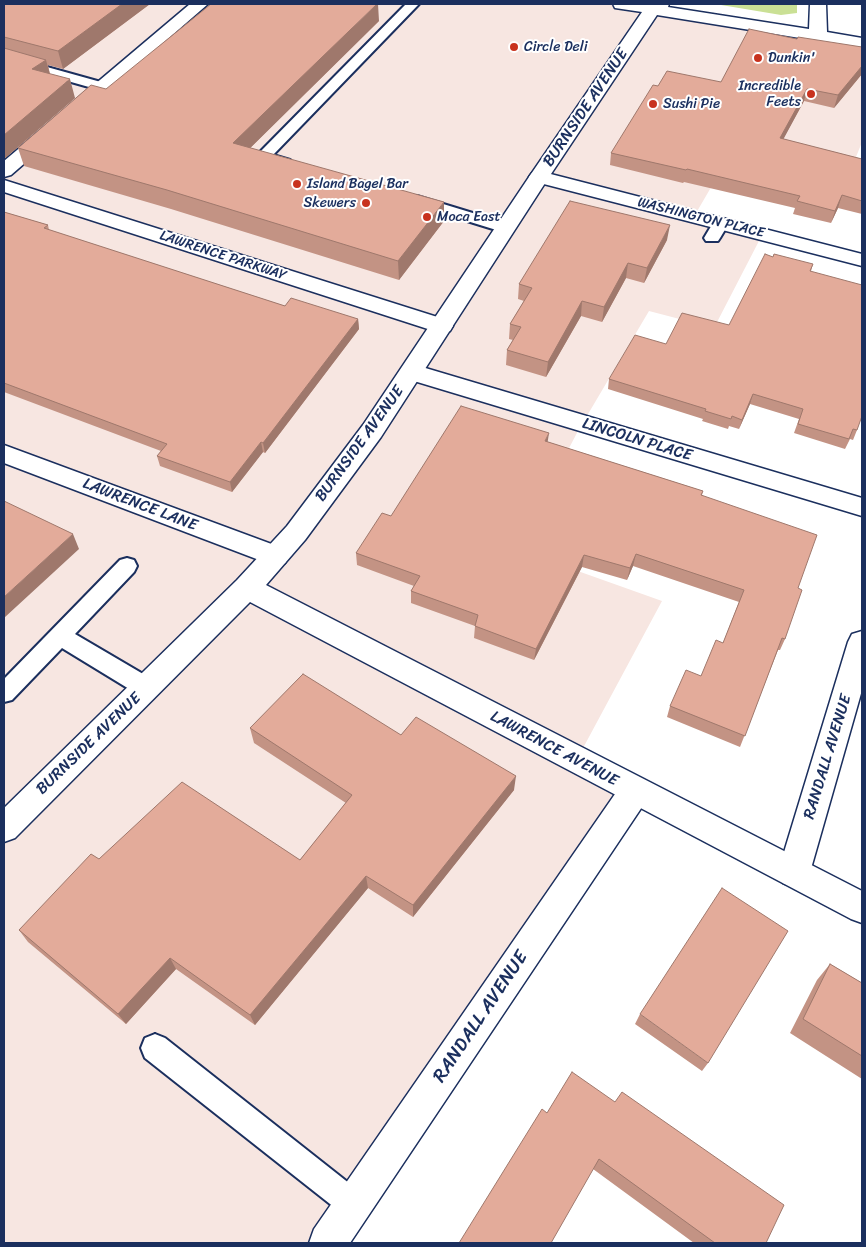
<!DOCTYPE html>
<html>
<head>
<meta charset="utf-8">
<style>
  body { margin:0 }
  #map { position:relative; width:866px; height:1247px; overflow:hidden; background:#fff; font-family:Sriracha,sans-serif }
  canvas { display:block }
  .frame { position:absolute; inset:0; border:5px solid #1b2f5e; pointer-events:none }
</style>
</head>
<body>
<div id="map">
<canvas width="866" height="1247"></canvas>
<div class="frame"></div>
</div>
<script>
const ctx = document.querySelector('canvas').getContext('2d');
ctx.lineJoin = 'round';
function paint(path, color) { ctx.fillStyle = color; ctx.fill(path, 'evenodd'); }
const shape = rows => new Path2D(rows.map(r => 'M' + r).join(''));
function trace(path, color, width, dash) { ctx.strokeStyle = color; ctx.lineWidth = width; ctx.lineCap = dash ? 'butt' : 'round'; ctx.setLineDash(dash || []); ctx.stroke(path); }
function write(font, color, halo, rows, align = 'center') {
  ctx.font = font + ' Sriracha,sans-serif'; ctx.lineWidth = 4; ctx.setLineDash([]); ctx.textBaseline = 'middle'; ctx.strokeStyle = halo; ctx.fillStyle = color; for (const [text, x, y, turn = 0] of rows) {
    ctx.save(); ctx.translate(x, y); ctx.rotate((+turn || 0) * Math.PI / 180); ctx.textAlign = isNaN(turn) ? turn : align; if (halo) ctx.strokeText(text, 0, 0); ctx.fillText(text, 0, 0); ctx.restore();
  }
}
paint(shape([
  [4,4,661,4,654,9,862,44,862,142,852,167,731,153,692,220,760,239,714,328,649,311,578,431,516,549,662,601,575,763,631,793,323,1243,4,1243]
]), '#f7e6e1');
paint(shape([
  [715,4,797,4,797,13,781,15]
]), '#cae095');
const lane = shape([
  [406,4,419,4,273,155,290,160,292,163,290,166,285,167,258,160,256,157,258,154,406,4],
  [4,55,108,84,110,87,103,91,4,63,4,55],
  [417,196,512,225,514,228,512,231,506,233,412,204,409,201,412,198,417,196],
  [721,218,727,220,729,223,720,238,718,241,706,241,704,238,713,223,715,220,721,218],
  [127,558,134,560,137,566,134,572,75,634,155,681,158,688,155,695,147,697,139,695,62,648,12,700,4,702,4,679,120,560,127,558],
  [155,1034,165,1038,364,1195,369,1205,364,1215,354,1220,344,1215,145,1058,141,1048,145,1038,155,1034]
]);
const street = shape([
  [190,4,208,4,11,175,4,177,4,161,190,4],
  [539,171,862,254,862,266,532,181,529,177,532,173,539,171],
  [4,180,450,321,453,326,450,331,442,333,434,331,4,192,4,180],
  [412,364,862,498,862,516,404,378,400,372,404,366,412,364],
  [4,445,285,549,289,556,285,563,276,566,267,563,4,463,4,445],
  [862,631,862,690,810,872,805,883,794,887,783,883,778,872,848,642,852,634,862,631],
  [635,777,646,781,650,791,646,801,350,1243,309,1243,314,1229,624,781,635,777]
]);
const secondary = shape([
  [613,4,669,4,668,7,809,29,810,4,826,4,827,32,862,38,862,48,657,15,549,177,381,437,305,540,266,585,862,891,862,923,851,919,250,602,15,838,4,842,4,808,237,580,287,526,363,425,529,177,642,12,615,8,613,4]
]);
trace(lane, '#1b2f5e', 4);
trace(street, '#1b2f5e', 3);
trace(secondary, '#1b2f5e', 3);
paint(lane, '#fff');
paint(street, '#fff');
paint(secondary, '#fff');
paint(shape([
  [4,4,150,4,63,69,48,65,50,74,75,98,4,159],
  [379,21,250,148,444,221,399,280,171,209,24,166,18,148,106,89],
  [797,39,862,47,862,74,834,108,804,101,783,139,862,159,862,214,838,208,831,223,793,214,795,208,684,182,683,183,610,165,611,153,658,86,721,82],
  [4,212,48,225,49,230,285,306,358,319,359,329,265,453,263,452,232,492,160,466,157,456,161,451,4,392],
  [667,240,644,283,626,278,602,322,581,316,546,377,506,365,507,350,513,340,509,339,510,324,524,301,518,299,519,284],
  [813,264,811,271,857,430,853,440,850,439,845,449,794,433,799,419,750,404,739,429,729,426,728,429,702,421,703,419,608,389,609,379,666,344,729,325],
  [548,442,703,491,702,495,798,588,785,639,780,650,778,650,740,747,667,717,670,706,701,676,723,643,739,602,633,566,627,580,582,567,534,660,474,638,475,626,411,603,411,591,414,586,357,565,356,553],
  [250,728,401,735,514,790,413,917,368,888,255,1025,176,969,126,1024,28,942,19,930,99,859,300,860,346,803,254,743],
  [830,964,862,983,862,1079,790,1033,817,980],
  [640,1014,708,1063,702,1071,635,1024],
  [547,1113,766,1243,694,1243,593,1169]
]), '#c39384');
paint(shape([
  [122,4,150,4,63,69,58,51],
  [377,4,378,4,379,21,236,162,233,143],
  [46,60,51,78,32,69],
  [862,66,862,74,834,108,838,95],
  [70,79,75,98,4,159,4,135],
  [807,89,804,101,777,151,780,138],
  [842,195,838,208,831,223,835,211],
  [444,202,444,221,399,280,398,261],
  [670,225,667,240,644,283,647,268],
  [628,263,626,278,602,322,604,307],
  [582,301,581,316,546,377,548,362],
  [358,319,359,329,265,453,263,443],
  [753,394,750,404,739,429,742,420],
  [549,433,547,446,545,441],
  [261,442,263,452,232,492,230,482],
  [73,534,79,549,4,618,4,597],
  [636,554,633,566,627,580,630,568],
  [584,555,582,567,534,660,536,649],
  [516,776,514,790,413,917,413,905],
  [366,876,368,888,255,1025,250,1015],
  [170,958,176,969,126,1024,118,1014]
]), '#9f786c');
const building = shape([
  [4,4,122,4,58,51,4,37,4,4],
  [211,4,377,4,233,143,444,202,398,261,167,190,18,148,91,85,106,89,211,4],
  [749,29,797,39,798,37,862,47,862,66,838,95,807,89,780,138,862,159,862,201,842,195,835,211,797,201,800,196,687,169,686,170,611,153,653,85,658,86,667,71,721,82,749,29],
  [4,48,46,60,32,69,70,79,4,135,4,48],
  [570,201,670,225,647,268,628,263,604,307,582,301,548,362,507,350,521,327,510,324,532,288,519,284,570,201],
  [4,212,48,225,44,228,285,306,291,298,358,319,263,443,261,442,230,482,157,456,167,444,4,383,4,212],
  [765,254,773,257,774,254,813,264,810,271,862,285,862,416,857,430,853,429,849,439,798,424,803,409,753,394,742,420,732,416,731,419,705,411,706,409,609,379,635,335,666,344,682,313,729,325,765,254],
  [461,406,549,433,545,441,703,491,701,495,817,535,798,588,802,590,785,639,782,638,745,736,670,706,686,670,701,676,716,640,723,643,744,590,636,554,630,568,584,555,536,649,475,626,478,615,411,591,420,576,356,553,382,513,391,516,461,406],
  [4,501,73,534,4,597,4,501],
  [303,674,401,735,416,717,516,776,413,905,366,876,250,1015,170,958,118,1014,19,930,91,854,99,859,182,782,300,860,352,795,250,728,303,674],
  [722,888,788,931,708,1063,640,1014,722,888],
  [830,964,862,983,862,1056,803,1019,830,964],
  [572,1072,615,1102,622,1092,784,1205,766,1243,715,1243,599,1159,551,1243,459,1243,542,1109,547,1113,572,1072]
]);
paint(building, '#e3ab9a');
trace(building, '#9f786c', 1);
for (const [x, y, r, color] of [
  [514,47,5,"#c8321e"],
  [758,58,5,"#c8321e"],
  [811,94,5,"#c8321e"],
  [653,104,5,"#c8321e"],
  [297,184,5,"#c8321e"],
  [366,203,5,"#c8321e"],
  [427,217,5,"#c8321e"]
]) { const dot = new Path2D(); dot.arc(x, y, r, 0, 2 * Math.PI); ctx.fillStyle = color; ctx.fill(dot); trace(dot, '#fff', 2); }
write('14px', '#1b2f5e', '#fff', [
  ["Circle Deli",524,47],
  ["Dunkin'",768,58],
  ["Incredible",801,86,"right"],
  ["Feets",801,102,"right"],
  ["Sushi Pie",663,104],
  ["Island Bagel Bar",307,184],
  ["Skewers",356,203,"right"],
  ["Moca East",437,217]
], 'left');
write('14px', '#1b2f5e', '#fff', [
  ["WASHINGTON PLACE",701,218,14],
  ["LAWRENCE PARKWAY",223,256,18]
]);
write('16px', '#1b2f5e', '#fff', [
  ["BURNSIDE AVENUE",586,108,-56],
  ["LINCOLN PLACE",637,440,17],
  ["BURNSIDE AVENUE",360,444,-54],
  ["LAWRENCE LANE",140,505,21],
  ["BURNSIDE AVENUE",89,744,-44],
  ["LAWRENCE AVENUE",554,749,28],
  ["RANDALL AVENUE",828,757,-73]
]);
write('19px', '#1b2f5e', '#fff', [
  ["RANDALL AVENUE",481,1017,-56]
]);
</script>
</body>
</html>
